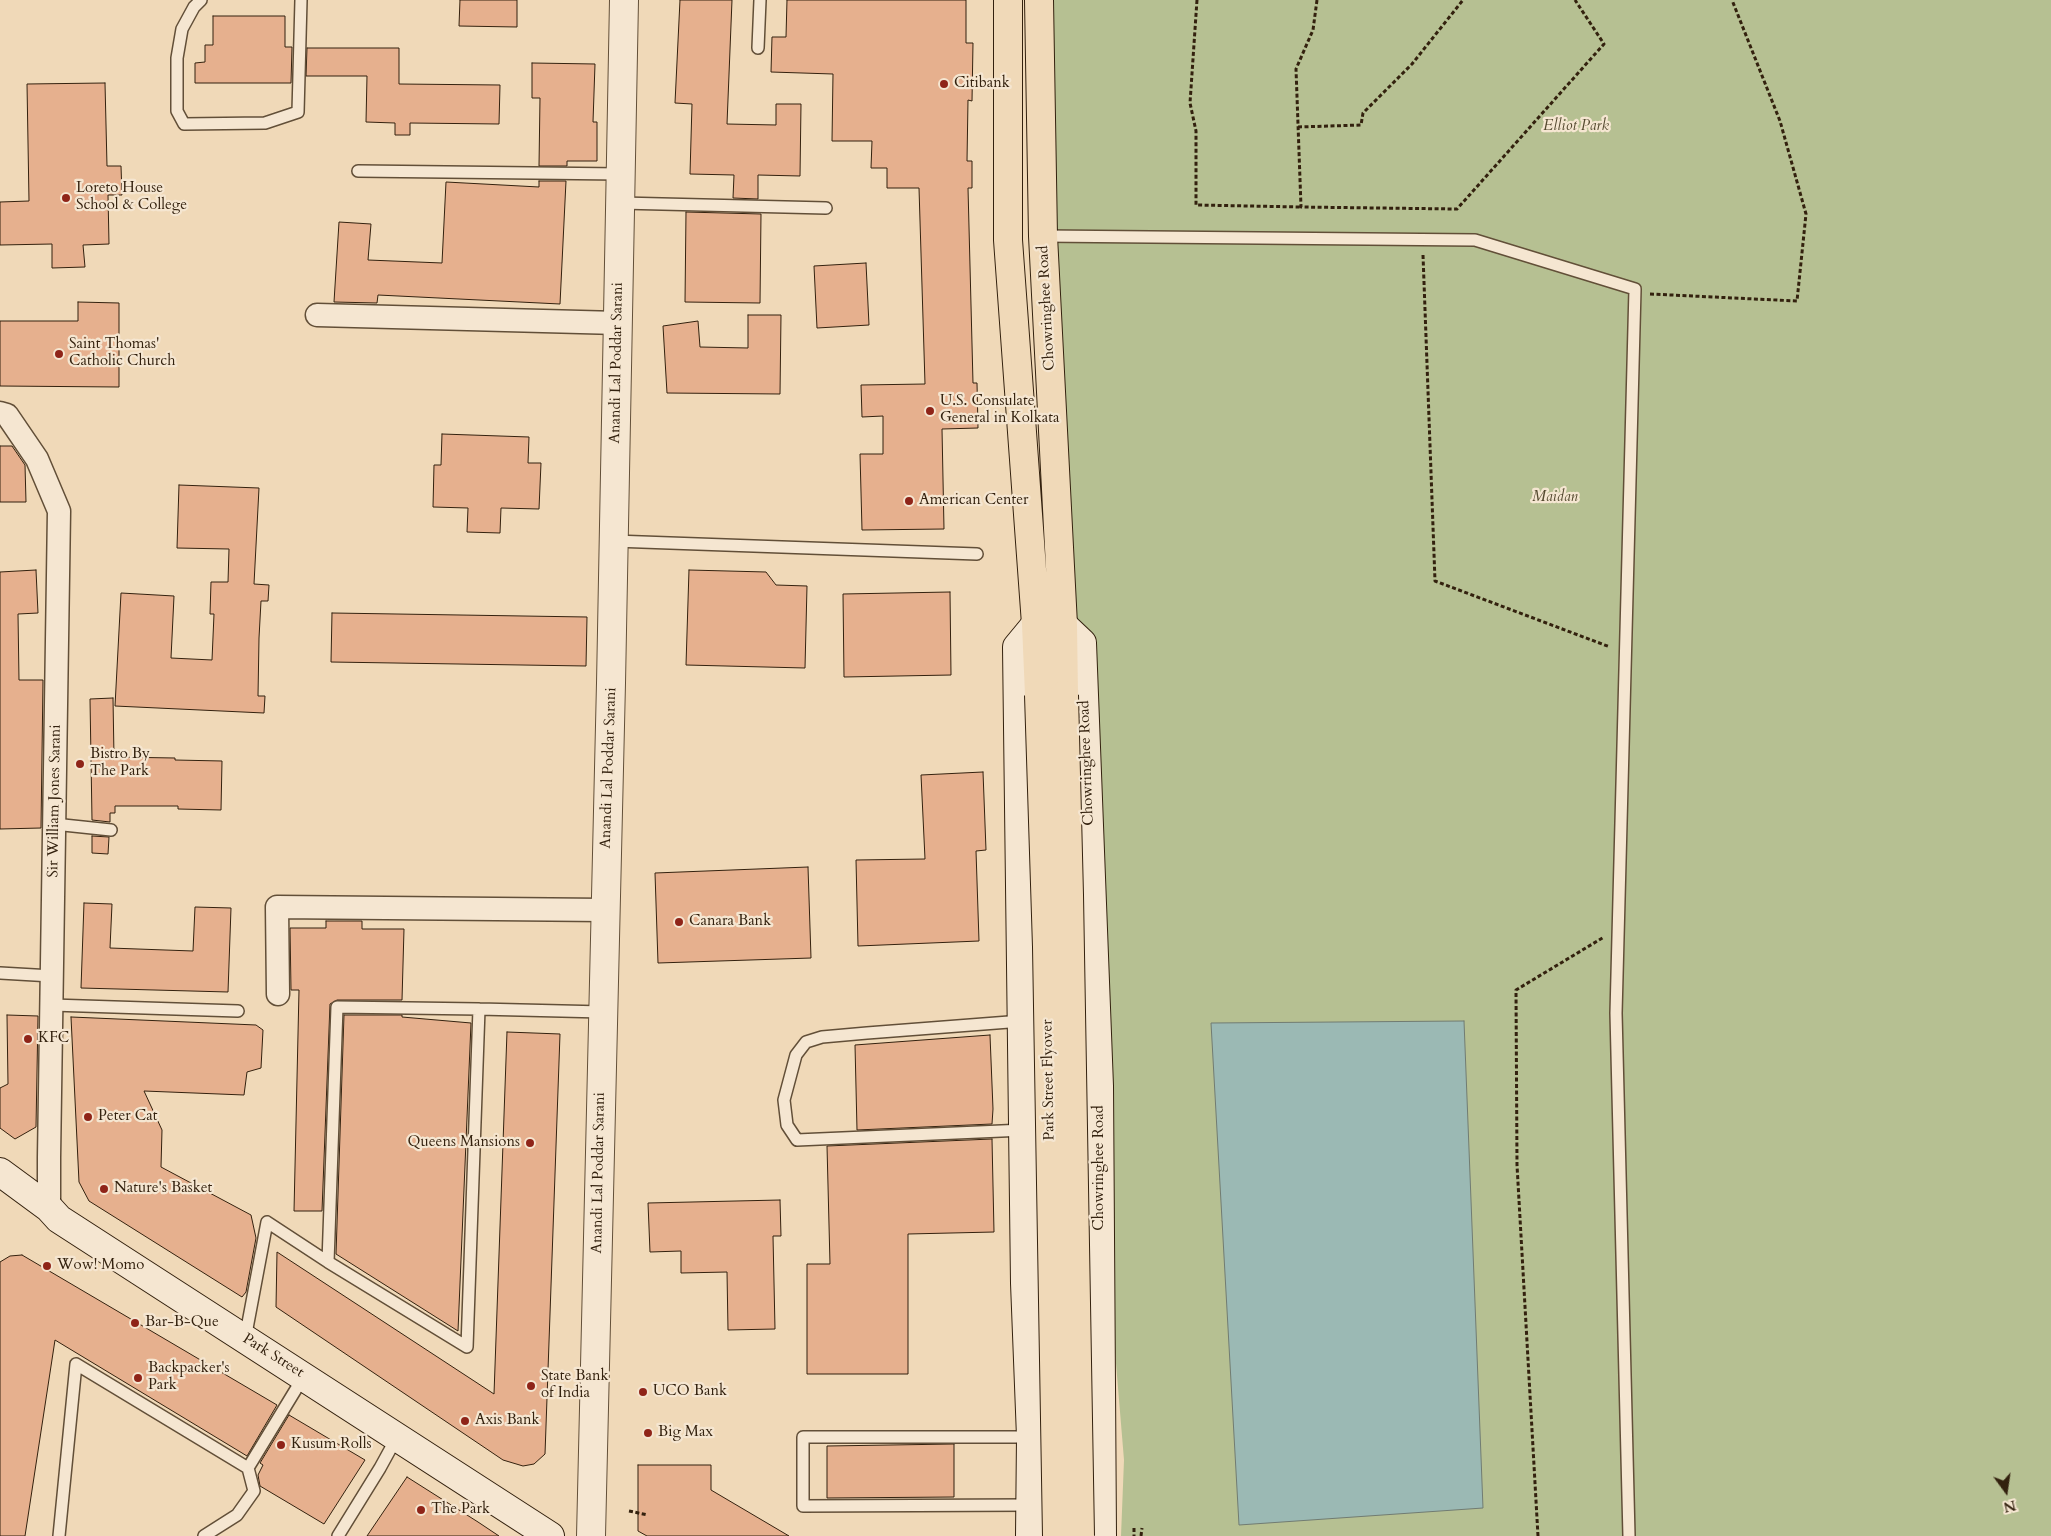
<!DOCTYPE html>
<html>
<head>
<meta charset="utf-8">
<style>
  body { margin:0 }
  #map { position:relative; width:2051px; height:1536px; overflow:hidden; background:#f0d9b8; font-family:Cardo,serif }
  canvas { display:block }
  .north { position:absolute; left:1981px; top:1466px; width:50px; height:50px; -webkit-text-stroke:4px #f5e6d1; paint-order:stroke; rotate:166deg; font-size:14px; font-weight:700; line-height:20px; text-align:center; color:#33210e }
  .north::after { content:''; display:block; margin:auto; width:18px; height:22px; background:#33210e; clip-path:polygon(50% 0,100% 100%,50% 72%,0 100%) }
</style>
</head>
<body>
<div id="map">
<canvas width="2051" height="1536"></canvas>
<div class="north">N</div>
</div>
<script>
const ctx = document.querySelector('canvas').getContext('2d');
ctx.lineJoin = 'round';
function paint(path, color) { ctx.fillStyle = color; ctx.fill(path, 'evenodd'); }
const shape = rows => new Path2D(rows.map(r => 'M' + r).join(''));
function trace(path, color, width, dash) { ctx.strokeStyle = color; ctx.lineWidth = width; ctx.lineCap = dash ? 'butt' : 'round'; ctx.setLineDash(dash || []); ctx.stroke(path); }
function write(font, color, halo, rows, align = 'center') {
  ctx.font = font + ' Cardo,serif'; ctx.lineWidth = 4.5; ctx.setLineDash([]); ctx.textBaseline = 'middle'; ctx.strokeStyle = halo; ctx.fillStyle = color; for (const [text, x, y, turn = 0] of rows) {
    ctx.save(); ctx.translate(x, y); ctx.rotate((+turn || 0) * Math.PI / 180); ctx.textAlign = isNaN(turn) ? turn : align; if (halo) ctx.strokeText(text, 0, 0); ctx.fillText(text, 0, 0); ctx.restore();
  }
}
paint(shape([
  [1048,0,2051,0,2051,1536,1121,1536,1124,1460,1082,953]
]), '#b6c092');
const water = shape([
  [1464,1021,1483,1508,1239,1525,1211,1023,1464,1021]
]);
paint(water, '#9bb9b4');
trace(water, '#717c72', 1);
const building = shape([
  [460,0,517,0,517,27,459,26,460,0],
  [680,0,732,0,727,124,776,125,776,104,801,104,800,176,758,175,758,199,733,198,734,175,690,174,692,104,675,103,680,0],
  [787,0,966,0,966,43,973,43,972,101,968,100,967,161,972,161,972,188,968,188,973,383,977,383,978,428,942,429,944,529,862,530,860,454,883,454,883,416,862,417,861,385,925,384,919,188,887,188,887,168,871,168,872,141,832,141,833,74,771,72,772,37,786,37,787,0],
  [213,16,285,16,285,47,292,47,291,83,195,83,195,63,205,62,205,45,213,45,213,16],
  [307,48,399,48,399,84,500,85,499,124,410,123,410,135,395,135,395,123,366,122,367,76,306,76,307,48],
  [532,63,595,64,593,122,597,122,597,161,567,161,567,166,539,166,540,98,532,98,532,63],
  [105,83,107,166,121,166,122,195,108,195,109,244,83,245,85,267,52,268,52,244,0,245,0,202,29,201,27,84,105,83],
  [539,181,566,181,560,304,378,295,377,303,334,302,339,222,371,224,368,260,442,263,446,182,539,187,539,181],
  [686,212,761,214,760,303,685,302,686,212],
  [866,263,869,325,817,328,814,266,866,263],
  [78,302,119,303,119,387,0,386,0,321,78,321,78,302],
  [748,315,781,315,780,394,667,393,663,326,698,321,700,347,748,348,748,315],
  [442,434,529,437,528,463,541,463,539,509,501,508,500,533,467,532,468,508,433,507,434,465,441,465,442,434],
  [0,446,12,446,25,465,26,502,0,502,0,446],
  [179,485,259,488,254,584,269,585,268,601,261,601,259,638,258,696,265,696,264,713,115,706,121,593,174,596,171,658,212,660,214,614,210,614,211,582,228,582,229,549,177,548,179,485],
  [36,570,38,613,18,614,19,680,43,680,41,828,0,829,0,572,36,570],
  [689,570,766,572,776,585,807,586,805,668,686,665,689,570],
  [950,592,951,675,844,677,843,594,950,592],
  [332,613,587,617,586,666,331,662,332,613],
  [113,698,114,757,175,758,175,760,222,761,221,810,178,809,178,806,115,806,115,813,110,813,110,822,92,820,90,699,113,698],
  [983,772,986,850,976,851,979,941,858,946,856,860,925,859,921,775,983,772],
  [92,836,109,837,108,854,92,853,92,836],
  [808,867,811,958,658,963,655,873,808,867],
  [84,903,112,904,110,948,193,951,195,907,231,908,228,992,81,988,84,903],
  [326,921,362,921,362,929,404,929,402,1000,337,1000,330,1004,322,1211,294,1211,299,990,291,990,290,928,326,928,326,921],
  [7,1015,38,1016,36,1127,15,1139,0,1128,0,1088,8,1084,7,1015],
  [344,1015,402,1015,402,1017,471,1023,458,1331,336,1254,344,1015],
  [71,1017,256,1025,263,1030,261,1068,247,1072,244,1095,144,1091,162,1130,161,1167,251,1215,256,1238,246,1292,242,1297,89,1201,79,1182,71,1017],
  [507,1032,560,1034,545,1454,534,1464,523,1466,503,1460,276,1307,277,1252,494,1394,507,1032],
  [990,1035,993,1109,992,1124,857,1130,855,1045,990,1035],
  [992,1139,994,1232,908,1234,908,1374,807,1374,807,1264,830,1264,827,1146,992,1139],
  [780,1200,781,1236,773,1236,775,1329,728,1330,727,1272,681,1273,681,1251,650,1252,648,1203,780,1200],
  [22,1255,277,1405,247,1456,55,1340,25,1536,0,1536,0,1262,10,1256,22,1255],
  [289,1415,365,1460,324,1524,260,1486,258,1475,263,1465,260,1463,289,1415],
  [954,1444,954,1497,827,1498,827,1446,954,1444],
  [638,1465,711,1465,711,1490,789,1536,647,1536,638,1531,638,1465],
  [407,1477,478,1522,499,1536,367,1536,407,1477]
]);
paint(building, '#e6b08e');
trace(building, '#33210e', 1);
const service = shape([
  [201,0,194,7,182,29,177,58,177,111,184,124,265,123,298,112,301,0],
  [758,48,760,0],
  [358,171,621,174],
  [621,203,826,208],
  [1043,236,1475,240,1635,289,1616,1013,1629,1536],
  [614,541,977,554],
  [54,824,111,830],
  [0,973,52,976],
  [52,1005,238,1011],
  [479,1009,467,1347,328,1262,337,1007,479,1009,603,1012],
  [1022,1021,867,1033,822,1037,806,1042,796,1055,784,1100,787,1125,797,1140,1024,1130],
  [245,1339,267,1222,328,1262],
  [1029,1505,803,1506,803,1437,1031,1437],
  [59,1536,76,1364,248,1468],
  [204,1536,237,1515,254,1491,248,1468,304,1376],
  [338,1536,380,1468,397,1437]
]);
const minor = shape([
  [317,315,618,323],
  [0,413,7,415,37,459,59,511,49,1157,49,1208],
  [278,994,277,907,605,910]
]);
const tertiary = shape([
  [591,1536,611,683,624,0]
]);
const secondary = shape([
  [1063,625,1082,643,1099,1086,1102,1536],
  [0,1172,49,1208,59,1219,550,1536],
  [1030,1536,1031,1437,1025,1283,1017,647,1036,624]
]);
const primary = shape([
  [1008,0,1008,240,1036,624,1039,695],
  [1039,0,1043,236,1063,625,1064,695]
]);
trace(service, '#624f38', 14);
trace(minor, '#624f38', 25);
trace(tertiary, '#624f38', 30);
trace(secondary, '#33210e', 30);
trace(primary, '#33210e', 30);
trace(shape([
  [1197,0,1190,103,1196,131,1196,205,1301,207],
  [1317,0,1313,30,1296,69,1301,207,1457,209,1604,44,1575,0],
  [1298,127,1361,125,1363,113,1412,64,1463,0],
  [1423,255,1435,581,1610,647],
  [1650,294,1797,301,1806,214,1780,121,1732,0],
  [629,1511,648,1515],
  [1134,1528,1134,1536],
  [1141,1536,1142,1528],
  [1538,1536,1517,1165,1516,990,1604,937]
]), '#33210e', 3, [4, 2.5]);
trace(service, '#f5e6d1', 11);
trace(minor, '#f5e6d1', 22);
trace(tertiary, '#f5e6d1', 28);
trace(secondary, '#f5e6d1', 28);
trace(primary, '#f0d9b8', 28);
const primaryBridge = shape([
  [1039,695,1047,947,1057,1536],
  [1064,695,1069,895,1080,1536]
]);
trace(primaryBridge, '#33210e', 30, []);
trace(primaryBridge, '#f0d9b8', 28);
for (const [x, y, r, color] of [
  [944,84,5,"#8f2418"],
  [66,198,5,"#8f2418"],
  [59,354,5,"#8f2418"],
  [930,411,5,"#8f2418"],
  [909,501,5,"#8f2418"],
  [80,764,5,"#8f2418"],
  [679,922,5,"#8f2418"],
  [28,1039,5,"#8f2418"],
  [88,1117,5,"#8f2418"],
  [530,1143,5,"#8f2418"],
  [104,1189,5,"#8f2418"],
  [47,1266,5,"#8f2418"],
  [135,1323,5,"#8f2418"],
  [138,1378,5,"#8f2418"],
  [531,1386,5,"#8f2418"],
  [643,1392,5,"#8f2418"],
  [465,1421,5,"#8f2418"],
  [648,1433,5,"#8f2418"],
  [281,1445,5,"#8f2418"],
  [421,1510,5,"#8f2418"]
]) { const dot = new Path2D(); dot.arc(x, y, r, 0, 2 * Math.PI); ctx.fillStyle = color; ctx.fill(dot); trace(dot, '#f5e6d1', 2); }
write('15px', '#33210e', '#f5e6d1', [
  ["Citibank",954,84],
  ["Loreto House",76,189],
  ["School & College",76,206],
  ["Saint Thomas'",69,345],
  ["Catholic Church",69,362],
  ["U.S. Consulate",940,402],
  ["General in Kolkata",940,419],
  ["American Center",919,501],
  ["Bistro By",90,755],
  ["The Park",90,772],
  ["Canara Bank",689,922],
  ["KFC",38,1039],
  ["Peter Cat",98,1117],
  ["Queens Mansions",520,1143,"right"],
  ["Nature's Basket",114,1189],
  ["Wow! Momo",57,1266],
  ["Bar-B-Que",145,1323],
  ["Backpacker's",148,1369],
  ["Park",148,1386],
  ["State Bank",541,1377],
  ["of India",541,1394],
  ["UCO Bank",653,1392],
  ["Axis Bank",475,1421],
  ["Big Max",658,1433],
  ["Kusum Rolls",291,1445],
  ["The Park",431,1510]
], 'left');
write('italic 15px', '#54492f', '#f5e6d1', [
  ["Elliot Park",1576,127],
  ["Maidan",1555,498]
]);
write('15px', '#33210e', '#f5e6d1', [
  ["Chowringhee Road",1047,308,-93],
  ["Anandi Lal Poddar Sarani",617,363,-89],
  ["Chowringhee Road",1087,763,-92],
  ["Anandi Lal Poddar Sarani",609,768,-88],
  ["Sir William Jones Sarani",55,801,-89],
  ["Park Street Flyover",1049,1080,-91],
  ["Chowringhee Road",1100,1168,-90],
  ["Anandi Lal Poddar Sarani",599,1173,-89],
  ["Park Street",273,1356,32]
]);
</script>
</body>
</html>
